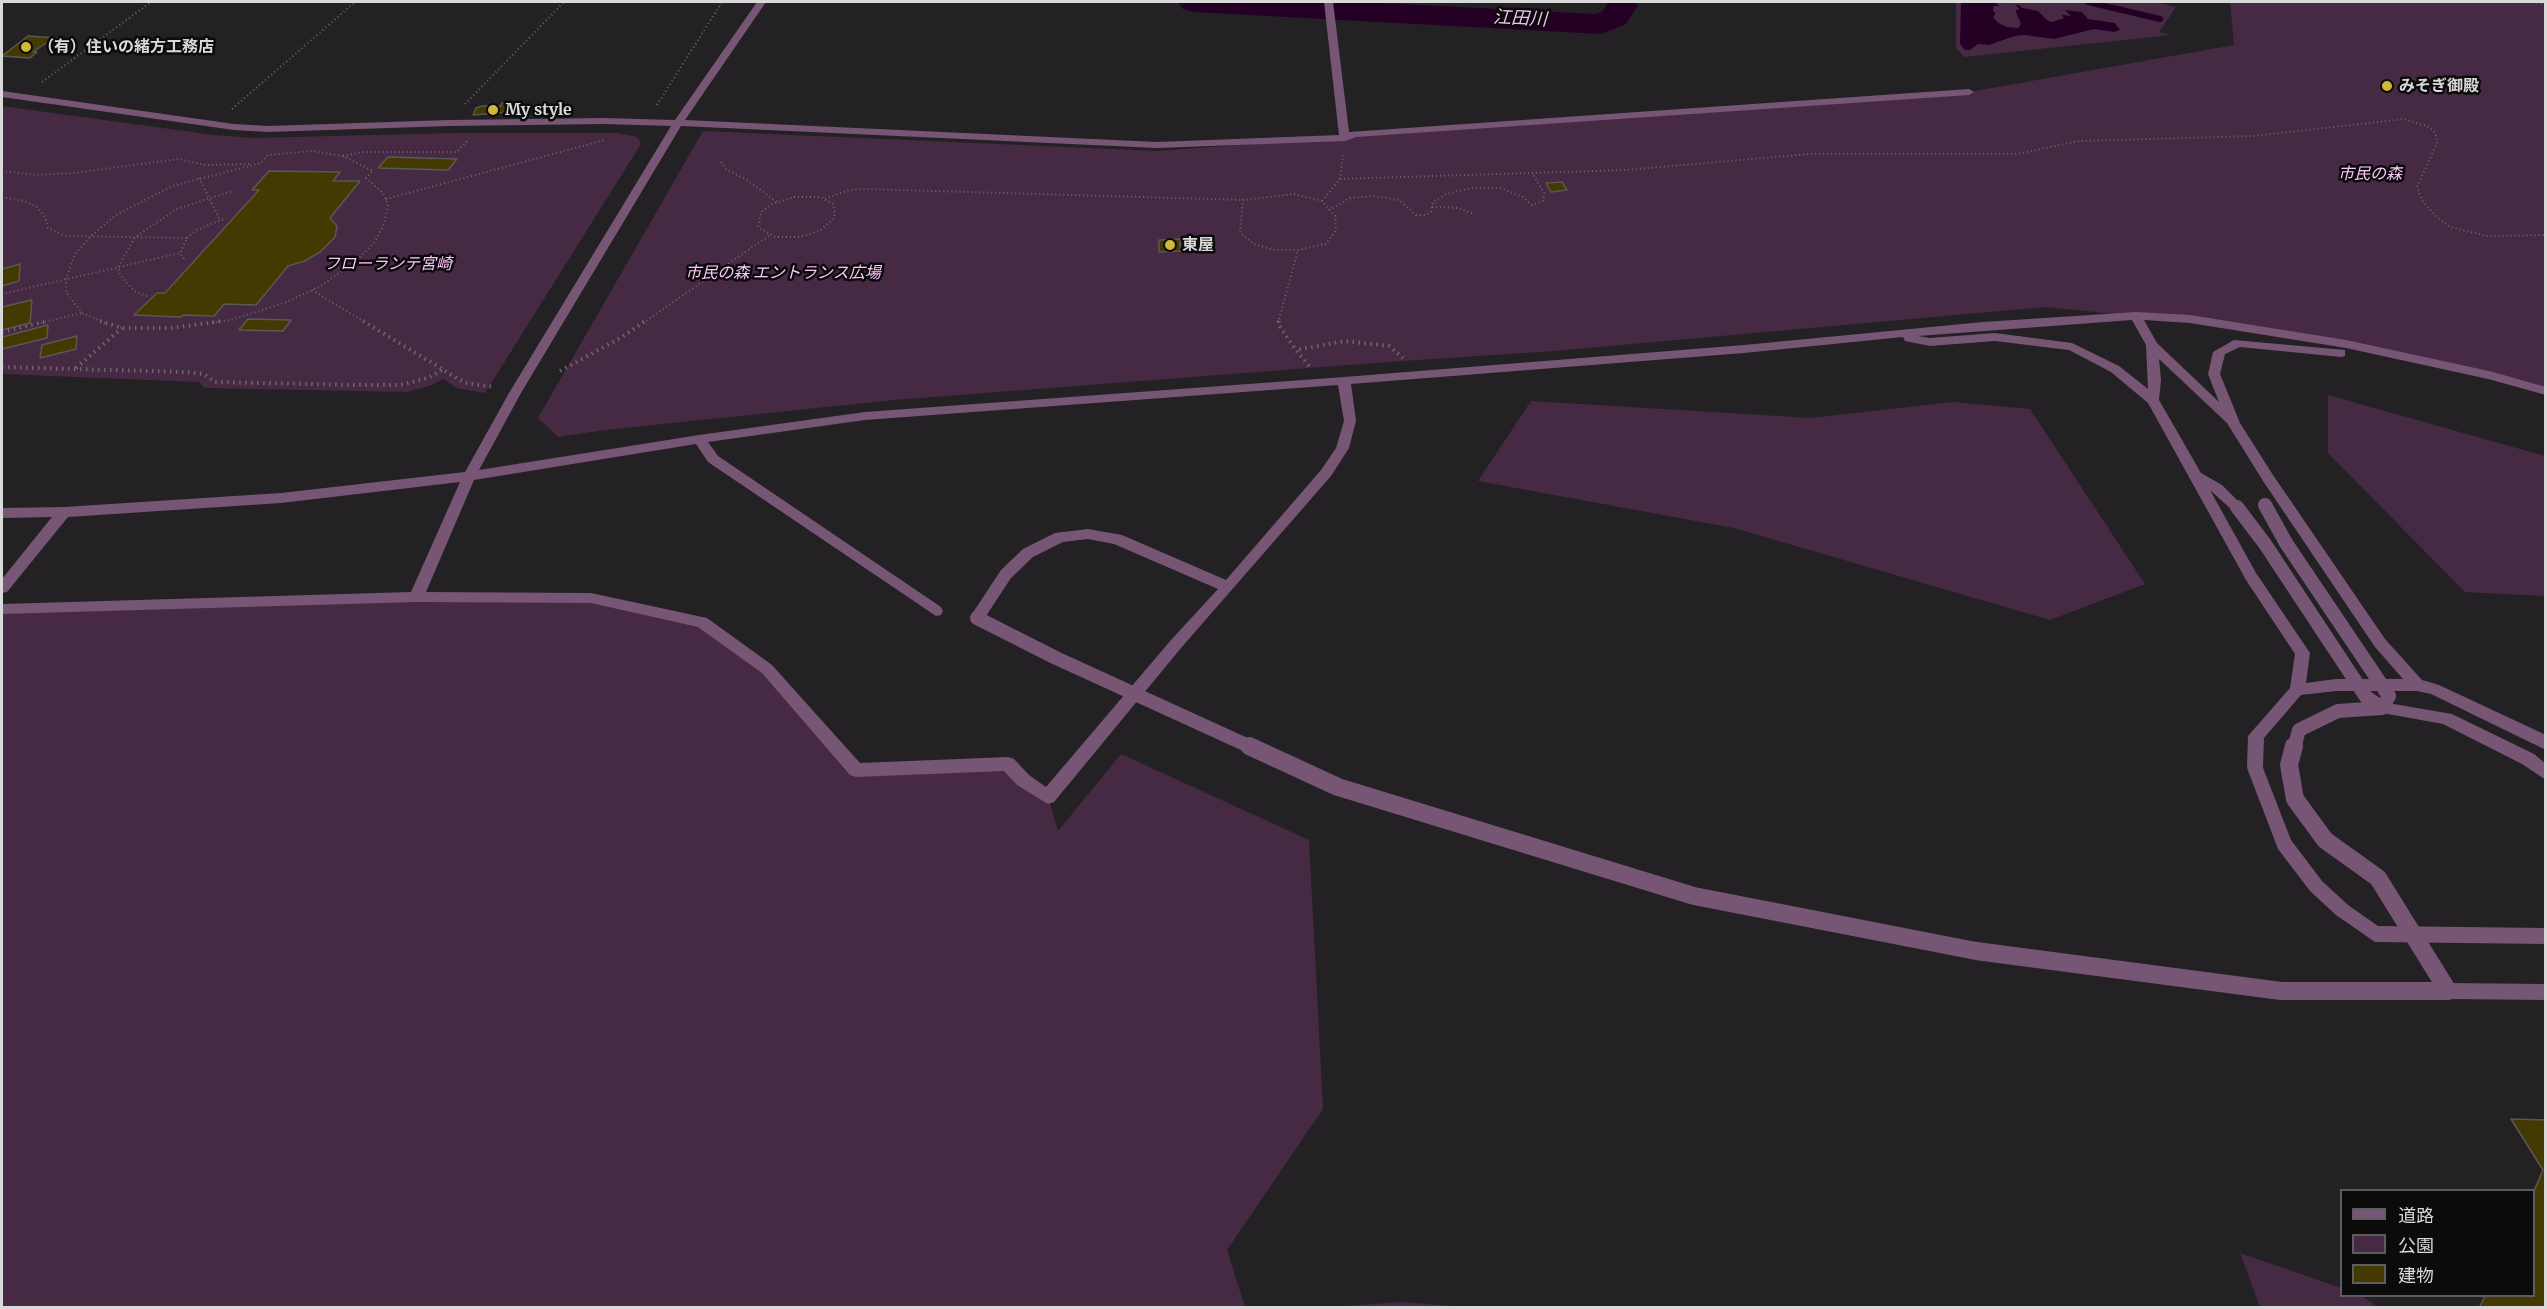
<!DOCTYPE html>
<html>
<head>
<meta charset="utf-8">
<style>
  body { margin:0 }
  #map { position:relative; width:2547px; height:1309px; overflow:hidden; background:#232123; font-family:Merriweather,"Noto Sans JP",serif }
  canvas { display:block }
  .frame { position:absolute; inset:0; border:3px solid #dad9da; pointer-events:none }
  .legend { position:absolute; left:2340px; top:1189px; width:195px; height:108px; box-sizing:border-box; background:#0c0b0c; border:2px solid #5e5d5e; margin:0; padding:8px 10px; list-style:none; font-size:18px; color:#dad9da }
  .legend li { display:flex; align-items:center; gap:12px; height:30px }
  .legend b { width:30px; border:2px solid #5e5d5e }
</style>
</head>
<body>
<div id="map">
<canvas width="2547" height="1309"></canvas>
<div class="frame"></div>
<ul class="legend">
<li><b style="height:8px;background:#775575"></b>道路</li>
<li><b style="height:16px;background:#462a44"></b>公園</li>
<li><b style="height:16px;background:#433901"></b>建物</li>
</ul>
</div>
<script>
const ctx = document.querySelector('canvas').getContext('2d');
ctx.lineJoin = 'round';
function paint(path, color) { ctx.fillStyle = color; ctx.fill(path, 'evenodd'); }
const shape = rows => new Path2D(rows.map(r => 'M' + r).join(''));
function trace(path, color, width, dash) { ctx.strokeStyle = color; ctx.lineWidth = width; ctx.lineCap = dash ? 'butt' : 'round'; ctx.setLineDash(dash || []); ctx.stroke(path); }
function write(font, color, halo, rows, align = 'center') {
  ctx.font = font + ' Merriweather,"Noto Sans JP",serif'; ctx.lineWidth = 5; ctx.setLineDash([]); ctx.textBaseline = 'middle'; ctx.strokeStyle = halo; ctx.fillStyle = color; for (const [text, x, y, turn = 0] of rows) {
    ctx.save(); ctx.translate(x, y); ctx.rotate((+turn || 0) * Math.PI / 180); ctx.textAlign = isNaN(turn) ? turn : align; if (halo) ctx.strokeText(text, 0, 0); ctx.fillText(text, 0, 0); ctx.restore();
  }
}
paint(shape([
  [1956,2,2157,2,2176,7,2159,32,2171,35,1964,57,1956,48],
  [2230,2,2545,2,2545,391,2346,344,2136,316,2045,307,1554,351,1387,362,894,400,605,430,558,437,538,418,703,131,1157,151,1969,92,2234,45],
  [2,106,214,135,254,138,455,133,617,133,637,137,641,144,485,393,456,388,444,379,429,386,407,392,205,388,199,382,2,374],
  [2328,395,2545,456,2545,596,2465,592,2328,453],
  [1531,401,1811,418,1953,402,2030,409,2145,584,2050,620,1734,528,1478,481],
  [416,597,591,598,702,622,767,669,856,770,1008,764,1048,797,1058,831,1121,754,1309,840,1323,1109,1227,1250,1245,1307,2,1307,2,609],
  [2240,1253,2341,1288,2342,1296,2362,1296,2378,1307,2260,1307],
  [1402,1302,1465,1307,1329,1307]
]), '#462a44');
paint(shape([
  [1961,2,1993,2,1997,4,2000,6,1994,6,1993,11,1996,13,1993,17,1998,23,2007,27,2018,28,2021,24,2016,12,2016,10,2020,9,2015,5,2019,5,2022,8,2038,11,2047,20,2052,22,2064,18,2062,15,2071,16,2065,10,2082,12,2088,19,2115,23,2120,30,2114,32,2094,29,2054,39,2024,35,2015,36,1989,45,1978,44,1970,50,1965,50,1960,44]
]), '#250025');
trace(shape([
  [2088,2,2160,19]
]), '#250025', 6);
paint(shape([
  [1178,2,1363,2,1596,14,1603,11,1608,2,1636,2,1638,5,1626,24,1601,34,1194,12,1183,9,1178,2]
]), '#250025');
const building = shape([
  [28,36,58,38,51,43,46,43,33,52,37,52,30,58,2,56,28,36],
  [513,102,509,112,473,115,476,108,482,106,501,106,502,103,513,102],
  [388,157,457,159,448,170,378,168,388,157],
  [269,171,340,172,333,181,360,181,330,218,337,226,335,237,320,252,305,261,288,266,256,305,224,304,214,316,183,315,181,317,134,315,157,293,165,293,259,190,252,190,269,171],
  [1562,182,1567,190,1551,192,1546,183,1562,182],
  [1180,239,1180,251,1159,252,1159,240,1180,239],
  [20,264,19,281,2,286,2,269,20,264],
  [32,300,30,323,2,330,2,307,32,300],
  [248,319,291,320,283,331,239,330,248,319],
  [48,325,47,338,2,349,2,337,48,325],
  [77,336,76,349,40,358,42,345,77,336],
  [2511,1119,2546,1120,2546,1308,2479,1308,2485,1296,2534,1296,2534,1191,2543,1170,2511,1119]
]);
paint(building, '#433901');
trace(building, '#585855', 1.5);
trace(shape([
  [2533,2,2546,4],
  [42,82,151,2],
  [465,104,564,2],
  [657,105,722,2],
  [232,109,355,2],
  [343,156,364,152,457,152,468,140],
  [721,162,726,169,747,180,777,202],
  [2,171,36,175,74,173,179,159,205,165,251,164],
  [199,178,220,220],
  [1340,179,1626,170,1809,154,2017,154,2079,141,2254,136,2404,119,2427,126,2434,131,2438,141,2417,187,2423,202,2437,217,2450,227,2487,236,2546,235],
  [1294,194,1322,201,1335,216,1336,230,1326,244,1298,250,1274,250,1254,244,1240,233,1243,200,1294,194],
  [2,197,24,201,37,207,45,217,48,228,66,236,187,238,180,253,185,260],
  [794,197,821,197,833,204,835,214,833,219,820,231,799,237,775,237,758,227,761,212,772,204,794,197],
  [386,199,605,140],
  [825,199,849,190,867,189,1243,200],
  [1322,201,1340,179,1343,155],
  [1432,207,1458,208,1474,214],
  [1329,210,1350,198,1373,196,1399,200,1416,215,1425,215,1431,212,1433,202,1446,194,1472,188,1500,188,1523,197,1532,205,1543,201,1544,193,1532,173],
  [187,238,197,230,226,218],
  [312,290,366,323],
  [2,294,180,253],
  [147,296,134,291,120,275,118,267,135,237,177,209,232,191],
  [41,323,82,313],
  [105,323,82,313,66,292,66,279,75,254,91,236,116,215,172,186,261,163,268,155,312,151,342,156,373,171,366,178,383,193,388,205,384,224,374,243,355,262,319,287,284,303,231,320,211,323],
  [643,323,770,235],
  [1278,323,1298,250]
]), '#6b696b', 2, [1, 3]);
trace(shape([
  [100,321,122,328,172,328,222,321],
  [363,321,465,383,495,387],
  [1279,321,1278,324,1296,350],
  [2,332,48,321],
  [1309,366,1296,350,1345,341,1389,346,1403,358],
  [2,367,186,372,204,374,215,382,358,385,400,385,428,378,444,369],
  [76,368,122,328],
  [560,371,622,337,645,321]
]), '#6b696b', 4, [1.5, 4.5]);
paint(shape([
  [757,2,766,2,685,120,1157,142,1339,135,1324,2,1333,2,1349,132,1969,89,1974,92,1969,95,1356,137,1345,141,1157,148,681,126,521,393,479,470,699,435,865,412,1344,377,1744,345,1983,322,2136,312,2190,315,2346,340,2489,371,2546,387,2546,395,2488,379,2346,348,2190,323,2144,320,2157,343,2219,402,2208,374,2213,352,2234,340,2345,350,2345,356,2341,357,2240,347,2225,354,2220,374,2240,423,2273,475,2385,639,2422,680,2439,685,2546,735,2546,750,2431,694,2417,691,2336,691,2301,695,2264,738,2263,768,2291,840,2322,881,2348,905,2378,926,2546,928,2546,944,2375,942,2336,915,2310,891,2278,849,2247,768,2248,736,2290,688,2295,654,2246,580,2148,403,2111,372,2069,350,1995,341,1930,346,1905,341,1903,337,1744,353,1351,384,1356,421,1349,448,1331,476,1181,648,1054,802,1048,804,1017,785,1004,771,856,777,850,775,762,673,698,627,591,603,416,602,2,614,2,604,411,592,460,482,281,503,68,517,7,592,2,593,2,579,52,517,2,518,2,508,64,507,281,493,465,472,509,393,671,126,604,124,449,126,268,132,234,130,2,97,2,91,234,124,268,126,449,120,604,118,675,120,757,2],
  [2132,320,2146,345,2148,389,2119,366,2072,343,1995,333,1930,338,1918,336,2132,320],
  [2159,359,2227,423,2263,481,2375,647,2403,679,2336,679,2306,683,2310,653,2256,573,2210,490,2232,510,2242,510,2244,507,2222,485,2201,473,2159,400,2161,380,2159,359],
  [1338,385,1344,421,1336,448,1321,470,1226,580,1122,535,1088,529,1055,533,1023,549,1001,570,972,614,970,618,972,622,982,622,1011,578,1033,557,1063,542,1088,539,1114,544,1218,589,1171,640,1046,787,1029,775,1014,759,1008,757,860,763,772,665,707,618,591,593,426,592,474,480,696,444,708,462,936,616,941,615,943,611,941,607,718,456,708,442,865,420,1338,385],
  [2382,702,2452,714,2534,754,2546,764,2546,780,2522,764,2443,724,2377,712,2374,708,2377,704,2382,702],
  [2448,983,2546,984,2546,1000,2448,999,2442,997,2439,991,2442,985,2448,983]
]), '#775575');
trace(shape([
  [2265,505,2286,543,2389,696,2382,708],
  [2237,507,2265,544,2366,697,2382,708,2338,711,2299,730,2294,748],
  [977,618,1056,658,1253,748]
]), '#775575', 14);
trace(shape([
  [1249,746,1338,787,1694,896,1976,951,2281,991,2448,991],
  [2294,746,2289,765,2295,799,2325,840,2378,878,2448,991]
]), '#775575', 18);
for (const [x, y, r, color] of [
  [26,47,6,"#d1b736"],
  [2387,86,6,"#d1b736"],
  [493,110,6,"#d1b736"],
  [1170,245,6,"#d1b736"]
]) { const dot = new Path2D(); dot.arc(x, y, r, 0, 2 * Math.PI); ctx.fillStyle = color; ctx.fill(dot); trace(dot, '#0c0b0c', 2); }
write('bold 16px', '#dad9da', '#0c0b0c', [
  ["（有）住いの緒方工務店",38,47],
  ["みそぎ御殿",2399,86],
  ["My style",505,110],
  ["東屋",1182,245]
], 'left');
write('italic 16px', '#fdc5fa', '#0c0b0c', [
  ["市民の森",2370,174],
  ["フローランテ宮崎",388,264],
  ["市民の森 エントランス広場",783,273]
]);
write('italic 18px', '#f8bff4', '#0c0b0c', [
  ["江田川",1520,19,3]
]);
</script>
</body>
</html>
